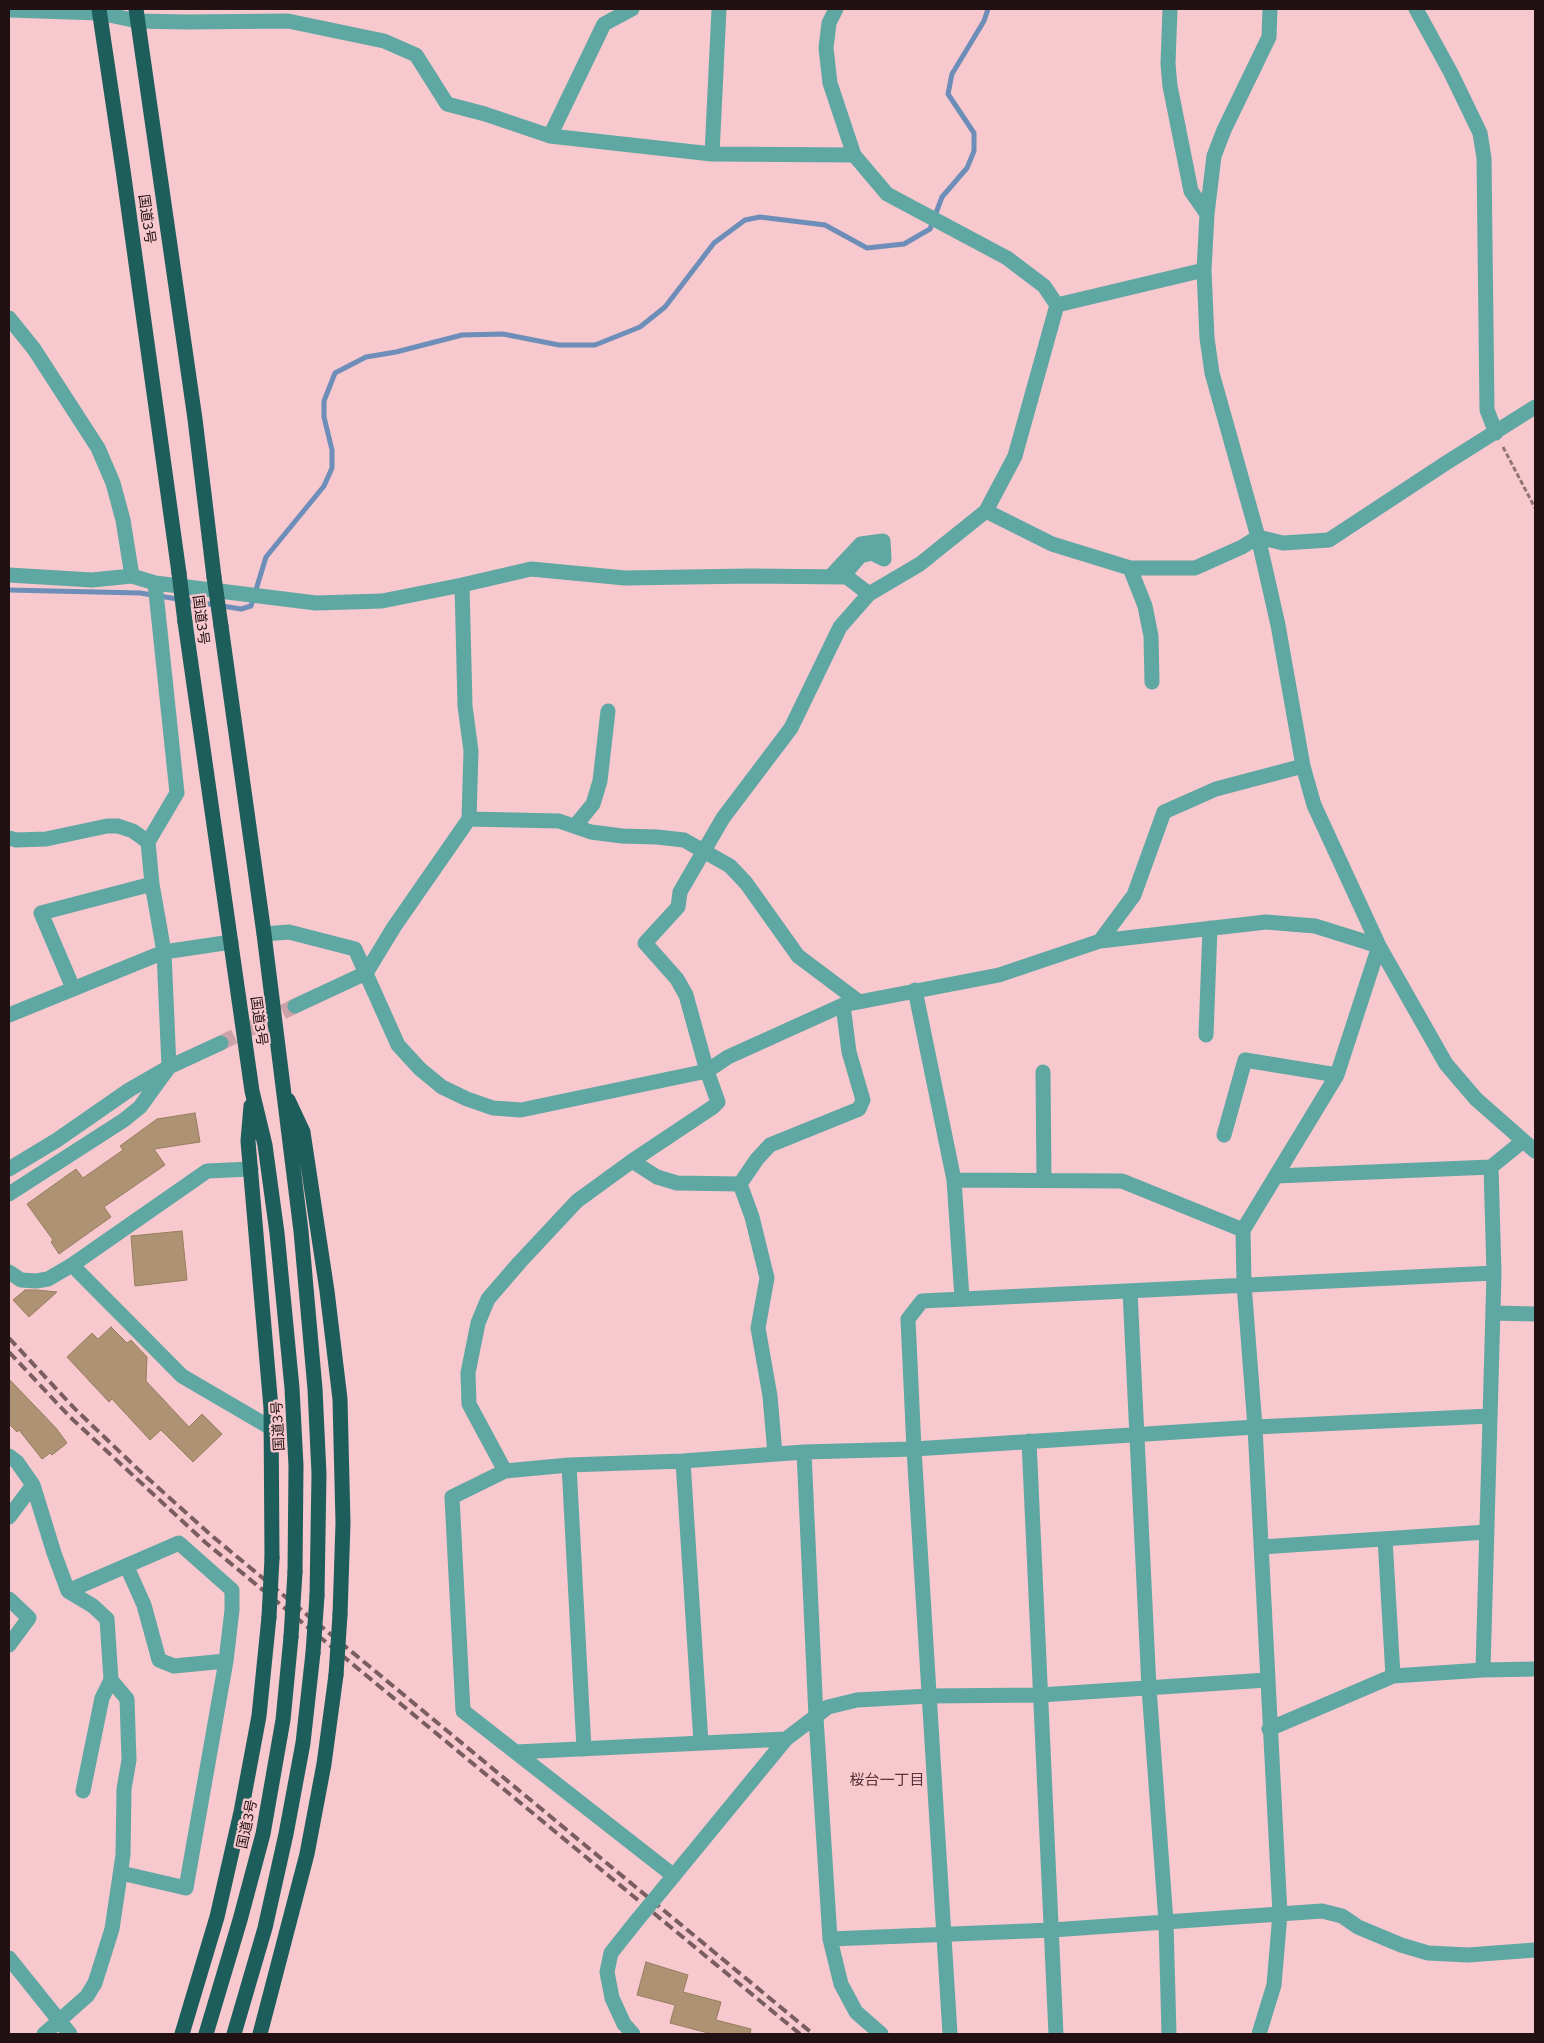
<!DOCTYPE html>
<html>
<head>
<meta charset="utf-8">
<style>
  body { margin:0 }
  #map { position:relative; width:1544px; height:2043px; overflow:hidden; background:#f7c8cd; font-family:Commissioner,sans-serif }
  canvas { display:block }
  .frame { position:absolute; inset:0; border:10px solid #211113; pointer-events:none }
</style>
</head>
<body>
<div id="map">
<canvas width="1544" height="2043"></canvas>
<div class="frame"></div>
</div>
<script>
const ctx = document.querySelector('canvas').getContext('2d');
ctx.lineJoin = 'round';
const shape = rows => new Path2D(rows.map(r => 'M' + r).join(''));
function trace(path, color, width, dash) { ctx.strokeStyle = color; ctx.lineWidth = width; ctx.lineCap = dash ? 'butt' : 'round'; ctx.setLineDash(dash || []); ctx.stroke(path); }
function paint(path, color) { ctx.fillStyle = color; ctx.fill(path, 'evenodd'); }
function write(font, color, halo, rows, align = 'center') {
  ctx.font = font + ' Commissioner,"Noto Sans JP",sans-serif'; ctx.lineWidth = 4.5; ctx.setLineDash([]); ctx.textBaseline = 'middle'; ctx.strokeStyle = halo; ctx.fillStyle = color; for (const [text, x, y, turn = 0] of rows) {
    ctx.save(); ctx.translate(x, y); ctx.rotate((+turn || 0) * Math.PI / 180); ctx.textAlign = isNaN(turn) ? turn : align; if (halo) ctx.strokeText(text, 0, 0); ctx.fillText(text, 0, 0); ctx.restore();
  }
}
trace(shape([
  [9,590,140,593,241,609,251,606,266,557,324,486,332,468,332,450,324,417,324,401,335,373,366,357,396,352,462,335,503,334,559,345,595,345,640,327,665,307,714,243,745,220,760,217,825,225,867,248,904,244,930,229,942,197,967,168,974,151,974,133,948,94,952,74,984,21,988,9]
]), '#6d8eb8', 5);
const building = shape([
  [195,1113,200,1142,154,1149,165,1165,104,1207,111,1217,59,1254,51,1242,53,1240,27,1204,76,1169,83,1178,123,1150,120,1146,157,1119,195,1113],
  [182,1231,187,1280,135,1286,131,1236,182,1231],
  [25,1290,37,1290,57,1292,29,1317,13,1300,25,1290],
  [111,1327,127,1343,131,1340,147,1357,146,1381,189,1427,202,1414,222,1434,193,1462,161,1430,150,1440,112,1399,109,1402,67,1357,92,1333,98,1339,111,1327],
  [9,1379,56,1428,67,1443,52,1455,50,1453,42,1459,19,1430,17,1432,9,1424,9,1379],
  [646,1962,688,1975,683,1992,721,2002,716,2020,751,2029,750,2034,712,2034,670,2023,675,2005,637,1995,646,1962]
]);
paint(building, '#ad9273');
trace(building, '#977d5f', 1);
trace(shape([
  [221,1043,295,1006]
]), '#cca3a8', 15, [15, 8]);
trace(shape([
  [1503,447,1535,508]
]), '#937376', 3, [5, 2.5]);
trace(shape([
  [1170,9,1168,64,1170,86,1191,191,1207,214],
  [1270,9,1269,37,1224,130,1214,156,1207,214,1204,270,1207,338,1212,373,1258,537,1278,625,1303,766,1314,805,1379,946,1446,1064,1476,1099,1535,1151],
  [1416,9,1451,73,1480,133,1484,158,1487,410,1496,433],
  [9,10,100,13,137,21,187,22,288,21,384,41,416,55,447,104,485,114,550,136,712,154,854,155],
  [550,136,604,24,632,9],
  [712,154,719,9],
  [1057,305,1204,270],
  [9,318,34,349,98,448,113,483,123,520,132,576],
  [986,511,1052,544,1130,568,1195,568,1242,547,1258,537,1283,543,1329,540,1446,463,1535,407],
  [1130,568,1145,606,1151,636,1152,682],
  [9,575,92,580,132,576,155,583,316,603,382,601,462,585,531,569,625,578,751,576,847,577,869,594],
  [830,577,861,544,883,541,884,559,872,553,860,556,842,577],
  [469,819,559,821,591,832,622,836,657,837,684,840,730,866,746,883,798,956,858,1001],
  [575,826,593,804,600,781,608,711],
  [9,838,16,840,46,839,107,826,118,826,133,831,148,842],
  [264,934,289,932,355,949,398,1045,420,1069,442,1087,467,1099,493,1108,521,1110,707,1071,728,1057,843,1005,999,975,1100,941,1266,922,1315,926,1379,946,1337,1075,1243,1230,1244,1284,1255,1427,1280,1914,1274,1985,1259,2034],
  [1100,941,1134,895,1164,812,1216,789,1303,766],
  [73,988,41,913,152,884],
  [915,990,954,1180,962,1298],
  [295,1006,366,973,394,927,469,819,471,751,465,706,462,585],
  [9,1015,164,952,231,942],
  [1206,1035,1210,928],
  [1043,1072,1044,1181],
  [1224,1135,1245,1060,1337,1075],
  [632,1161,657,1177,677,1183,740,1184,752,1217,767,1278,758,1328,770,1396,775,1454],
  [9,1169,57,1140,129,1090,169,1067,221,1043],
  [1276,1176,1491,1167],
  [954,1180,1122,1181,1243,1230],
  [740,1184,757,1159,770,1145,859,1109,863,1100,849,1052,843,1005],
  [9,1194,124,1120,140,1107,169,1067,164,952,152,884,148,842,177,793,155,583],
  [72,1265,182,1376,271,1428],
  [9,1272,21,1280,36,1281,48,1279,72,1265,207,1171,251,1169],
  [1130,1291,1149,1688,1166,1922,1169,2034],
  [1493,1313,1535,1314],
  [1029,1441,1056,2034],
  [804,1452,816,1717,830,1939,841,1984,856,2012,881,2034],
  [9,1456,17,1462,33,1485,54,1553,68,1591,93,1606,107,1619,111,1680,127,1699,129,1760,124,1789,123,1855,112,1929,95,1983,87,1996,44,2034],
  [683,1461,701,1743],
  [569,1465,584,1749],
  [505,1471,469,1404,468,1373,478,1323,488,1299,519,1263,577,1201,632,1161,713,1107,718,1102,707,1071,686,995,677,979,645,943,678,907,680,892,723,818,791,728,840,627,869,594,920,564,986,511,1015,456,1057,305,1044,286,1007,258,887,194,854,155,830,83,826,48,829,23,836,9],
  [9,1517,33,1485],
  [1385,1539,1393,1676],
  [1261,1547,1487,1532],
  [127,1567,144,1605,159,1660,174,1666,226,1661],
  [68,1591,179,1543,232,1590,232,1610,226,1661,186,1888,121,1873],
  [9,1599,29,1618,9,1645],
  [1483,1670,1494,1273,1491,1167,1523,1141],
  [1269,1729,1393,1676,1483,1670,1535,1669],
  [516,1752,786,1739],
  [83,1791,102,1698,111,1680],
  [674,1876,463,1711,452,1497,505,1471,569,1465,683,1461,804,1452,914,1449,1255,1427,1490,1416],
  [662,1890,786,1739,828,1707,857,1700,929,1696,1040,1695,1267,1680],
  [830,1939,1052,1930,1322,1911,1342,1916,1358,1927,1401,1945,1428,1953,1468,1955,1535,1950],
  [9,1958,70,2034],
  [633,2034,624,2024,612,1998,607,1972,611,1953,638,1919],
  [950,2034,914,1449,908,1319,922,1301,1494,1273]
]), '#5fa7a3', 15);
trace(shape([
  [99,9,123,170,179,573],
  [136,9,195,419,214,577],
  [185,622,252,1091,265,1145,277,1233,292,1388,296,1466,295,1572],
  [221,626,264,934,301,1231,315,1389,319,1474,317,1596],
  [288,1100,303,1132,327,1291,340,1399,343,1523,340,1615],
  [251,1106,248,1141,271,1408,272,1558],
  [182,2034,217,1917,241,1812,259,1716,269,1617],
  [206,2034,240,1920,263,1834,283,1720,291,1637],
  [234,2034,265,1928,286,1834,303,1743,313,1653],
  [260,2034,307,1854,324,1764,336,1675]
]), '#1d5e5c', 15);
trace(shape([
  [9,1338,75,1409,143,1474,212,1536,813,2034],
  [9,1352,70,1417,206,1543,800,2034]
]), '#7a5d61', 4, [10, 5]);
trace(shape([
  [638,1919,662,1890]
]), '#5fa7a3', 15);
trace(shape([
  [179,573,185,622],
  [214,577,221,626],
  [269,1617,272,1558],
  [291,1637,295,1572],
  [313,1653,317,1596],
  [336,1675,340,1615]
]), '#1d5e5c', 15);
write('14px', '#211113', '#f7c8cd', [
  ["国道3号",147,219,82],
  ["国道3号",201,620,83],
  ["国道3号",259,1021,82],
  ["国道3号",278,1426,-93],
  ["国道3号",247,1824,-78]
]);
write('15px', '#573237', '#f7c8cd', [
  ["桜台一丁目",887,1780]
]);
</script>
</body>
</html>
